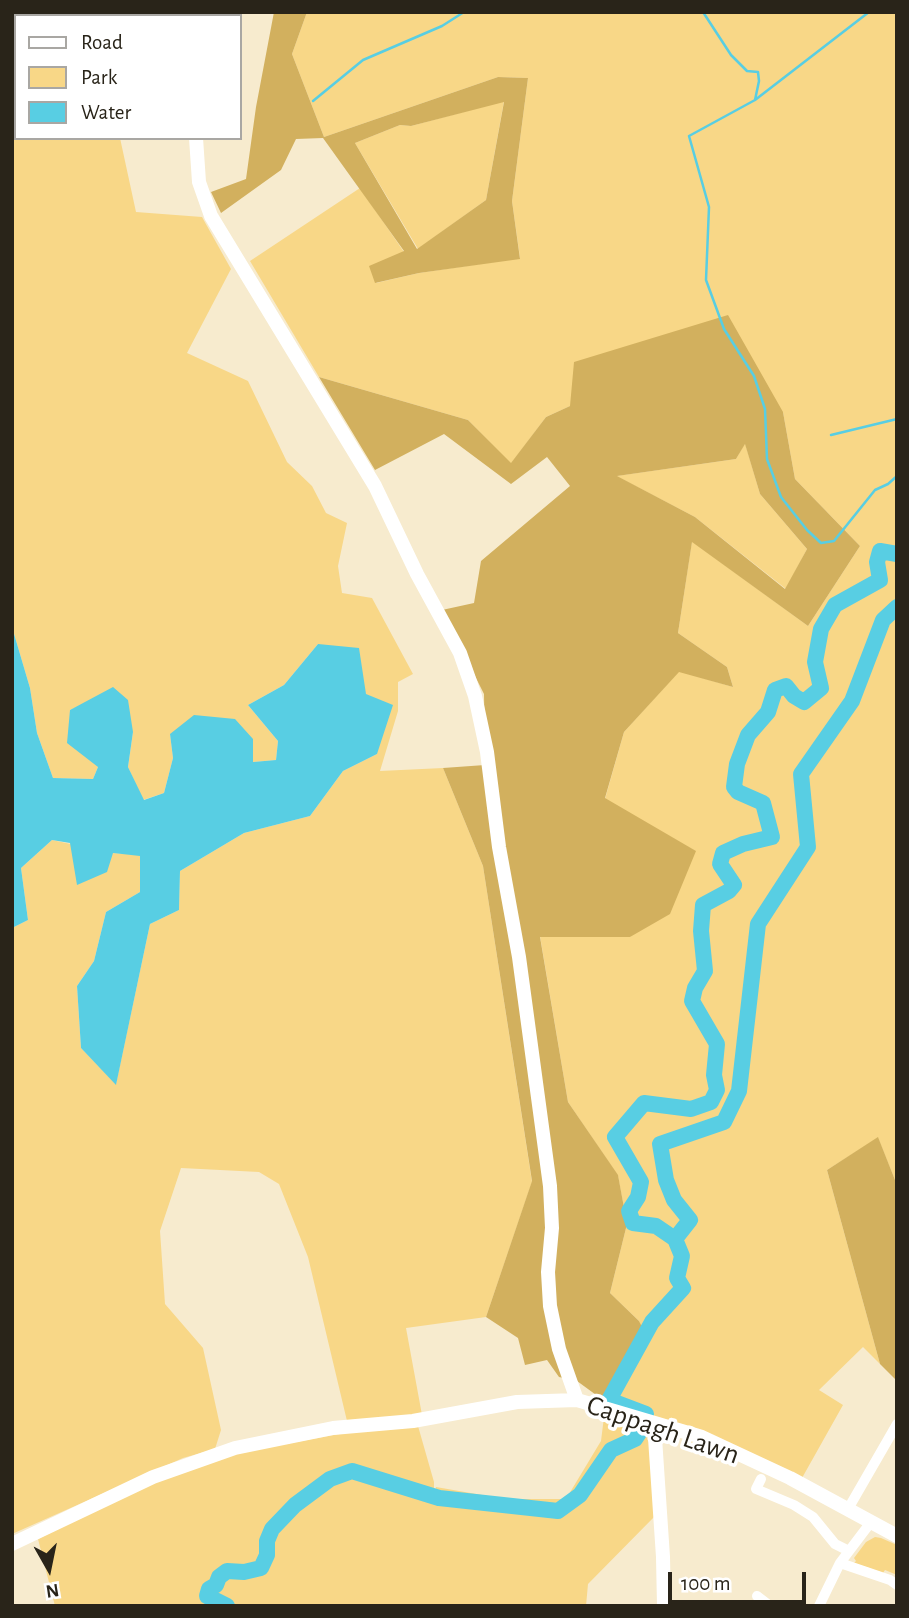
<!DOCTYPE html>
<html>
<head>
<meta charset="utf-8">
<style>
  body { margin:0 }
  #map { position:relative; width:909px; height:1618px; overflow:hidden; background:#f7ebce; font-family:"Alegreya Sans",sans-serif }
  canvas { display:block }
  .frame { position:absolute; inset:0; border:14px solid #292419; pointer-events:none }
  .legend { position:absolute; left:14px; top:14px; width:228px; height:126px; box-sizing:border-box; background:#fff; border:2px solid #a9a7a3; margin:0; padding:9px 12px; list-style:none; font-size:21px; color:#292419 }
  .legend li { display:flex; align-items:center; gap:14px; height:35px }
  .legend b { width:35px; border:2px solid #a9a7a3 }
  .north { position:absolute; left:14px; top:1534px; width:70px; height:70px; -webkit-text-stroke:5px #fff; paint-order:stroke; rotate:171deg; font-size:19px; font-weight:700; line-height:28px; text-align:center; color:#292419 }
  .north::after { content:''; display:block; margin:auto; width:24px; height:32px; background:#292419; clip-path:polygon(50% 0,100% 100%,50% 72%,0 100%) }
  .scale { position:absolute; left:668px; top:1572px; width:138px; height:32px; box-sizing:border-box; border:4px solid #292419; border-top:0; padding-left:9px; font-size:21px; line-height:24px; white-space:nowrap; color:#292419; -webkit-text-stroke:5px #fff; paint-order:stroke }
</style>
</head>
<body>
<div id="map">
<canvas width="909" height="1618"></canvas>
<div class="frame"></div>
<ul class="legend">
<li><b style="height:9px;background:#fff"></b>Road</li>
<li><b style="height:19px;background:#f8d787"></b>Park</li>
<li><b style="height:19px;background:#58cee3"></b>Water</li>
</ul>
<div class="north">N</div>
<div class="scale">100 m</div>
</div>
<script>
const ctx = document.querySelector('canvas').getContext('2d');
ctx.lineJoin = 'round';
function paint(path, color) { ctx.fillStyle = color; ctx.fill(path, 'evenodd'); }
const shape = rows => new Path2D(rows.map(r => 'M' + r).join(''));
function trace(path, color, width, dash) { ctx.strokeStyle = color; ctx.lineWidth = width; ctx.lineCap = dash ? 'butt' : 'round'; ctx.setLineDash(dash || []); ctx.stroke(path); }
function write(font, color, halo, rows, align = 'center') {
  ctx.font = font + ' "Alegreya Sans",sans-serif'; ctx.lineWidth = 7; ctx.setLineDash([]); ctx.textBaseline = 'middle'; ctx.strokeStyle = halo; ctx.fillStyle = color; for (const [text, x, y, turn = 0] of rows) {
    ctx.save(); ctx.translate(x, y); ctx.rotate((+turn || 0) * Math.PI / 180); ctx.textAlign = isNaN(turn) ? turn : align; if (halo) ctx.strokeText(text, 0, 0); ctx.fillText(text, 0, 0); ctx.restore();
  }
}
paint(shape([
  [12,12,92,12,92,16,16,16,16,138,120,138,136,212,202,217,231,269,187,353,248,381,287,462,312,486,326,513,347,523,338,566,342,593,372,598,413,674,398,682,398,711,380,771,443,768,483,866,532,1182,486,1317,406,1328,422,1415,347,1421,308,1257,279,1184,259,1172,181,1168,160,1231,165,1304,203,1348,221,1430,215,1449,183,1458,12,1534,12,928,28,920,21,868,52,840,113,853,140,855,140,892,106,912,94,961,77,986,81,1048,116,1084,150,924,179,910,180,871,244,833,310,816,343,771,377,754,366,694,318,644,284,685,248,705,278,741,276,760,253,762,170,734,173,758,164,793,143,800,128,767,133,732,88,702,70,710,98,767,93,779,53,778,37,733,30,688,12,627],
  [307,12,897,12,897,1185,878,1138,827,1170,880,1364,863,1347,819,1390,843,1405,802,1478,603,1400,641,1327,639,1321,610,1293,627,1224,618,1176,568,1102,540,936,630,937,695,851,605,799,624,732,679,671,733,687,727,667,678,633,692,541,808,626,860,546,795,479,783,412,570,406,546,417,511,464,468,420,319,377,250,261,360,188,404,252,376,283,419,273,520,258,512,201,528,78,498,77,324,137,292,54],
  [504,101,486,200,418,249,355,143,400,125,411,126],
  [745,443,760,494,807,549,786,589,695,517,616,476,736,459],
  [604,1417,644,1429,649,1436,655,1516,588,1584,586,1606,55,1606,38,1539,157,1479,236,1453,345,1433,418,1426,434,1482,434,1495,436,1487,505,1499,566,1499,601,1441],
  [875,1537,881,1538,897,1545,897,1575,885,1570,883,1573,854,1563,856,1561,854,1558,866,1542]
]), '#f8d787');
paint(shape([
  [274,12,307,12,292,54,324,137,498,77,528,78,512,201,520,259,419,273,375,283,369,266,404,251,323,138,296,139,281,170,221,213,211,192,246,179,256,107],
  [504,102,486,200,417,249,355,143,400,125,411,126],
  [728,315,783,412,795,479,860,546,808,626,692,542,678,633,727,667,733,687,679,672,624,732,605,798,696,851,670,914,630,937,540,937,568,1102,618,1175,627,1224,610,1293,639,1321,642,1327,603,1400,577,1381,559,1377,547,1360,525,1365,518,1338,486,1317,532,1181,483,866,443,768,485,765,484,694,442,610,474,603,481,561,570,486,547,457,511,484,444,434,375,470,319,377,468,420,511,463,546,417,570,406,574,362],
  [745,444,760,494,807,549,785,589,695,517,617,476,736,459],
  [878,1137,897,1185,897,1381,880,1364,827,1170]
]), '#d2b05e');
paint(shape([
  [12,627,30,688,37,733,53,778,93,779,98,767,67,743,70,710,113,687,128,700,133,732,128,767,144,800,164,793,173,758,170,734,194,715,235,719,253,739,253,762,276,760,278,741,248,705,284,685,318,644,359,648,366,694,393,705,377,754,343,771,310,816,244,833,180,871,179,910,150,924,116,1085,81,1048,77,986,94,961,106,912,140,892,140,856,113,853,107,872,77,885,70,843,52,840,21,868,28,920,12,928]
]), '#58cee3');
trace(shape([
  [703,12,731,55,747,71,758,72,759,81,755,100],
  [869,12,755,100,689,136,709,207,706,280,724,329,754,376,765,409,767,459,781,497,807,530,821,543,834,541,875,490,888,484,897,476],
  [313,101,363,60,442,26,464,12],
  [831,435,897,419]
]), '#58cee3', 2.5);
trace(shape([
  [675,1239,690,1220,674,1200,666,1180,660,1144,724,1122,739,1091,758,924,808,847,801,774,852,701,883,620,897,607],
  [646,1414,609,1400,652,1322,683,1288,677,1278,682,1256,675,1239,656,1226,633,1223,629,1211,638,1197,641,1182,615,1137,644,1103,691,1109,711,1102,717,1090,714,1075,717,1044,692,1001,695,988,705,971,701,931,703,905,729,891,734,885,720,864,723,853,743,844,772,837,763,803,738,792,734,787,737,764,748,735,768,712,775,690,786,686,794,696,804,702,821,688,815,662,821,629,835,605,880,580,877,562,880,551,897,554],
  [227,1606,207,1596,209,1589,216,1585,219,1577,227,1571,244,1572,261,1568,267,1555,267,1541,272,1529,295,1505,330,1479,352,1471,439,1498,558,1511,580,1495,611,1450,635,1439,639,1433]
]), '#58cee3', 16);
trace(shape([
  [761,1479,756,1489,794,1505,813,1517,835,1544,849,1551],
  [848,1509,897,1424],
  [840,1563,890,1580,897,1585],
  [757,1596,770,1606],
  [819,1606,840,1563,871,1522]
]), '#fff', 10);
trace(shape([
  [173,12,174,16],
  [196,138,199,182,211,216,375,486,417,574,460,653,475,696,487,752,499,847,519,957,550,1186,552,1228,548,1272,550,1306,559,1349,577,1400],
  [654,1423,663,1557,664,1606],
  [12,1544,153,1477,235,1448,333,1428,413,1421,517,1402,577,1400,702,1437,790,1478,897,1536]
]), '#fff', 14);
write('28px', '#292419', '#fff', [
  ["Cappagh Lawn",663,1430,19]
]);
</script>
</body>
</html>
